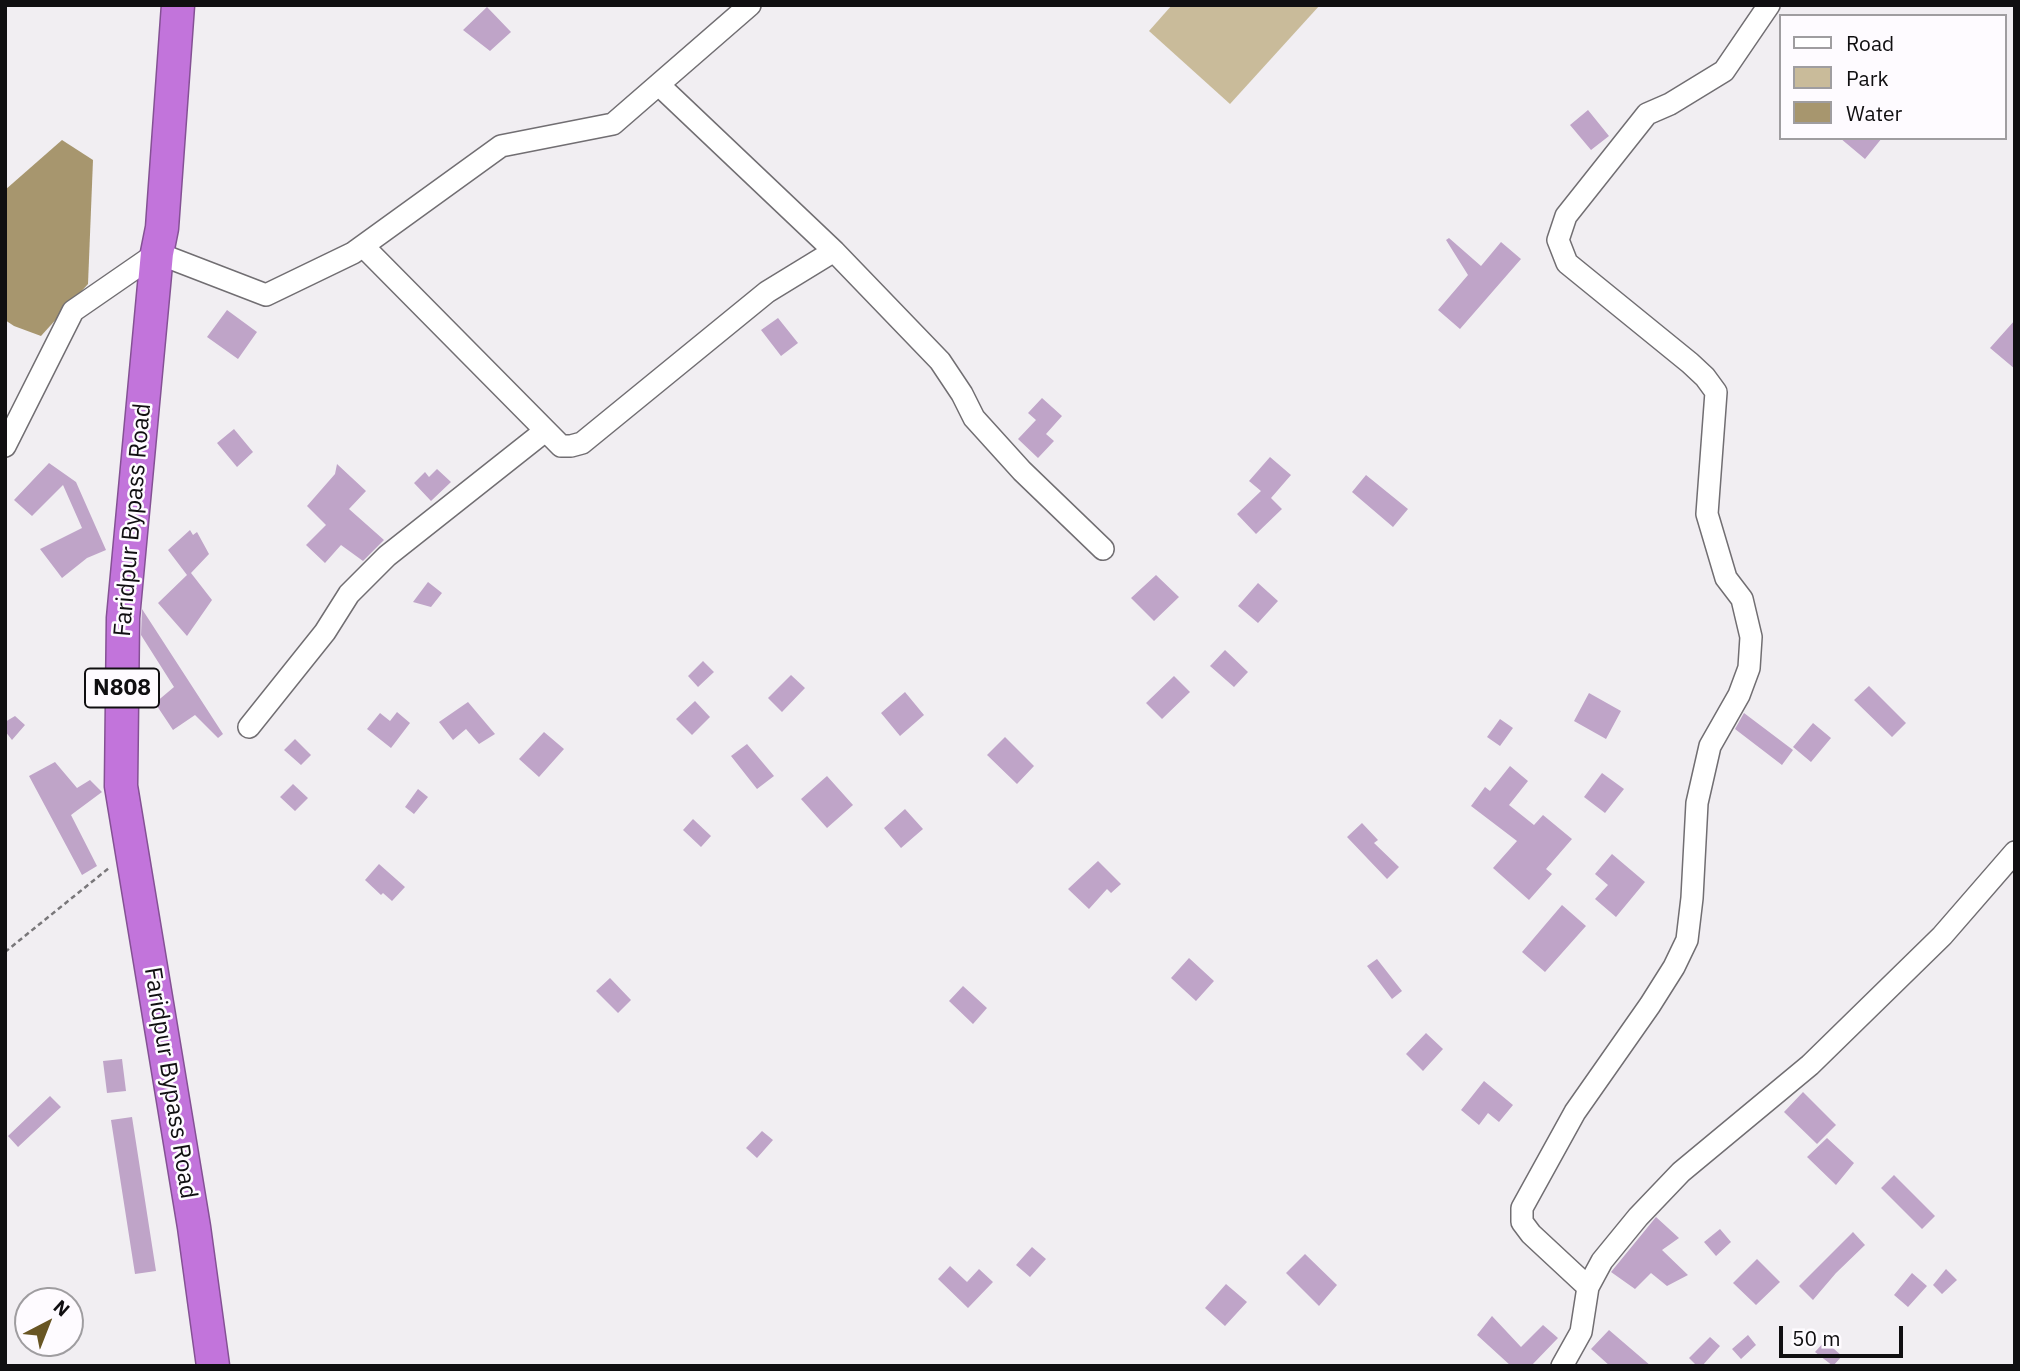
<!DOCTYPE html>
<html>
<head>
<meta charset="utf-8">
<style>
  body { margin:0 }
  #map { position:relative; width:2020px; height:1371px; overflow:hidden; background:#f1eef2; font-family:"IBM Plex Sans",sans-serif }
  canvas { display:block }
  .frame { position:absolute; inset:0; border:7px solid #100f11; pointer-events:none }
  .legend { position:absolute; left:1779px; top:14px; width:228px; height:126px; box-sizing:border-box; background:#fefbff; border:2px solid #9f9da0; margin:0; padding:9px 12px; list-style:none; font-size:21px; color:#100f11 }
  .legend li { display:flex; align-items:center; gap:14px; height:35px }
  .legend b { width:35px; border:2px solid #9f9da0 }
  .north { position:absolute; left:14px; top:1287px; width:70px; height:70px; box-sizing:border-box; background:#fefbff; border:2px solid #9f9da0; border-radius:50%; rotate:42deg; font-size:19px; font-weight:700; line-height:28px; text-align:center; color:#100f11 }
  .north::after { content:''; display:block; margin:auto; width:24px; height:32px; background:#685523; clip-path:polygon(50% 0,100% 100%,50% 72%,0 100%) }
  .scale { position:absolute; left:1779px; top:1326px; width:124px; height:32px; box-sizing:border-box; border:4px solid #100f11; border-top:0; padding-left:9px; font-size:21px; line-height:24px; white-space:nowrap; color:#100f11; -webkit-text-stroke:5px #fefbff; paint-order:stroke }
</style>
</head>
<body>
<div id="map">
<canvas width="2020" height="1371"></canvas>
<div class="frame"></div>
<ul class="legend">
<li><b style="height:9px;background:#fff"></b>Road</li>
<li><b style="height:19px;background:#c9bb9a"></b>Park</li>
<li><b style="height:19px;background:#a7966e"></b>Water</li>
</ul>
<div class="north">N</div>
<div class="scale">50 m</div>
</div>
<script>
const ctx = document.querySelector('canvas').getContext('2d');
ctx.lineJoin = 'round';
function paint(path, color) { ctx.fillStyle = color; ctx.fill(path, 'evenodd'); }
const shape = rows => new Path2D(rows.map(r => 'M' + r).join(''));
function trace(path, color, width, dash) { ctx.strokeStyle = color; ctx.lineWidth = width; ctx.lineCap = dash ? 'butt' : 'round'; ctx.setLineDash(dash || []); ctx.stroke(path); }
function write(font, color, halo, rows, align = 'center') {
  ctx.font = font + ' "IBM Plex Sans",sans-serif'; ctx.lineWidth = 5; ctx.setLineDash([]); ctx.textBaseline = 'middle'; ctx.strokeStyle = halo; ctx.fillStyle = color; for (const [text, x, y, turn = 0] of rows) {
    ctx.save(); ctx.translate(x, y); ctx.rotate((+turn || 0) * Math.PI / 180); ctx.textAlign = isNaN(turn) ? turn : align; if (halo) ctx.strokeText(text, 0, 0); ctx.fillText(text, 0, 0); ctx.restore();
  }
}
paint(shape([
  [1172,5,1320,5,1230,104,1149,31]
]), '#c9bb9a');
paint(shape([
  [62,140,93,160,88,284,41,336,14,326,5,320,5,190]
]), '#a7966e');
paint(shape([
  [487,7,511,32,490,51,463,30],
  [1588,110,1609,136,1591,150,1570,125],
  [1840,138,1882,138,1865,159],
  [1449,238,1481,266,1501,242,1521,259,1460,329,1438,310,1468,275,1446,240],
  [227,310,257,332,238,359,207,337],
  [778,318,798,343,781,356,761,330],
  [2015,320,2015,369,1990,348],
  [1042,398,1062,416,1046,434,1054,441,1038,458,1018,439,1036,420,1028,413],
  [234,429,253,452,237,467,217,443],
  [1270,457,1291,475,1271,498,1282,509,1256,534,1237,514,1261,491,1249,481],
  [49,463,76,482,106,550,87,558,62,578,40,549,82,528,63,485,32,516,14,500],
  [337,464,366,491,349,509,384,540,363,561,341,545,325,563,306,545,326,525,307,506,335,474],
  [437,469,451,482,431,501,414,483,425,472,429,477],
  [1366,475,1408,509,1393,527,1352,492],
  [190,530,193,535,197,532,209,554,191,573,212,600,187,636,158,603,187,575,168,550],
  [1156,575,1179,597,1154,621,1131,598],
  [428,582,442,593,431,607,413,602],
  [1258,583,1278,601,1258,623,1238,606],
  [142,609,223,734,218,738,195,715,173,730,155,703,174,687,141,635],
  [1225,650,1248,672,1234,687,1210,666],
  [703,661,714,672,698,687,688,676],
  [791,675,805,688,782,712,768,698],
  [1174,676,1190,692,1162,719,1146,703],
  [1869,686,1906,723,1892,737,1854,700],
  [905,692,924,715,900,736,881,713],
  [1589,693,1621,711,1606,739,1574,721],
  [695,701,710,717,692,735,676,719],
  [468,702,495,734,479,744,466,729,453,740,439,722],
  [397,712,410,723,391,748,367,729,380,713,390,721],
  [1744,713,1793,750,1782,765,1735,729],
  [15,716,25,725,12,740,5,731,5,722],
  [1500,719,1513,728,1500,746,1487,737],
  [1813,723,1831,738,1811,762,1793,747],
  [544,732,564,749,539,777,519,759],
  [1005,737,1034,766,1017,784,987,755],
  [295,739,311,755,301,765,284,750],
  [747,744,774,776,757,789,731,756],
  [55,762,77,788,90,780,102,792,71,815,97,866,82,875,29,776],
  [1510,766,1528,781,1509,805,1534,825,1543,815,1572,839,1546,869,1552,874,1529,900,1493,868,1517,841,1471,806,1485,787,1490,791],
  [1602,773,1624,789,1605,813,1584,797],
  [827,776,853,805,827,828,801,799],
  [293,784,308,798,295,811,280,797],
  [418,789,428,797,414,814,405,807],
  [905,809,923,829,901,848,884,828],
  [693,819,711,836,701,847,683,830],
  [1362,823,1378,840,1374,843,1399,867,1387,879,1347,837],
  [1612,854,1645,882,1616,917,1595,899,1608,885,1595,874],
  [1098,861,1121,884,1111,893,1107,889,1089,909,1068,889],
  [379,864,405,887,392,901,383,893,381,895,365,880],
  [1562,905,1586,926,1545,972,1522,952],
  [1189,958,1214,981,1196,1001,1171,978],
  [1377,959,1402,991,1392,999,1367,966],
  [610,978,631,1000,618,1013,596,991],
  [963,986,987,1008,973,1024,949,1001],
  [1426,1033,1443,1049,1423,1071,1406,1054],
  [122,1059,126,1091,107,1093,103,1061],
  [1484,1081,1513,1105,1499,1122,1488,1113,1479,1125,1461,1110],
  [1803,1092,1836,1125,1817,1144,1784,1112],
  [50,1096,61,1107,18,1147,8,1136],
  [132,1117,156,1271,135,1274,111,1120],
  [762,1131,773,1140,757,1158,746,1148],
  [1827,1138,1854,1163,1836,1185,1807,1157],
  [1894,1175,1935,1216,1922,1229,1881,1188],
  [1656,1217,1679,1238,1662,1250,1688,1275,1667,1286,1651,1273,1635,1289,1611,1272],
  [1720,1229,1731,1242,1716,1256,1704,1242],
  [1853,1232,1865,1245,1836,1273,1813,1300,1799,1286],
  [1032,1247,1046,1259,1030,1277,1016,1265],
  [1305,1254,1337,1285,1319,1306,1286,1273],
  [1757,1259,1780,1282,1756,1305,1733,1283],
  [950,1266,967,1282,979,1269,993,1282,968,1308,938,1279],
  [1946,1269,1957,1280,1942,1294,1933,1285],
  [1912,1273,1927,1286,1908,1307,1894,1295],
  [1226,1284,1247,1302,1225,1326,1205,1308],
  [1492,1316,1521,1347,1543,1325,1558,1338,1531,1366,1511,1366,1477,1335],
  [1609,1330,1651,1366,1610,1366,1591,1349],
  [1748,1335,1756,1345,1741,1359,1732,1349],
  [1710,1337,1720,1346,1702,1366,1697,1366,1689,1358],
  [1825,1341,1842,1356,1833,1366,1815,1352]
]), '#bfa4c8');
const minor = shape([
  [659,85,834,251,940,361,962,394,974,418,1022,471,1103,549],
  [363,246,561,446,571,446,582,443,767,292,834,251],
  [5,446,73,311,157,253,266,295,353,253,501,146,613,124,750,5],
  [249,727,325,632,349,594,387,556,545,431],
  [1588,1287,1531,1234,1522,1222,1522,1208,1575,1112,1650,1005,1674,967,1687,940,1692,898,1697,803,1710,746,1739,695,1749,668,1751,637,1742,599,1726,578,1707,514,1716,392,1705,377,1690,363,1567,263,1558,240,1566,216,1647,114,1670,104,1724,71,1769,5],
  [1562,1366,1581,1332,1588,1287,1602,1261,1638,1217,1681,1172,1810,1065,1942,936,2015,852]
]);
const highway = shape([
  [178,5,162,228,157,253,123,618,121,786,194,1227,213,1366]
]);
trace(minor, '#716e72', 24);
trace(highway, '#845194', 35);
trace(shape([
  [5,952,109,868]
]), '#79777a', 2.5, [5, 3.5]);
trace(minor, '#fff', 21);
trace(highway, '#c274db', 32);
for (const [x, y, w] of [
  [122,688,74]
]) { const box = new Path2D(); box.roundRect(x - w / 2, y - 19.5, w, 39, 5); ctx.fillStyle = '#fefbff'; ctx.fill(box); trace(box, '#100f11', 2); }
write('bold 23px', '#100f11', null, [
  ["N808",122,688]
]);
write('24px', '#100f11', '#fefbff', [
  ["Faridpur Bypass Road",133,520,-85],
  ["Faridpur Bypass Road",170,1083,81]
]);
</script>
</body>
</html>
